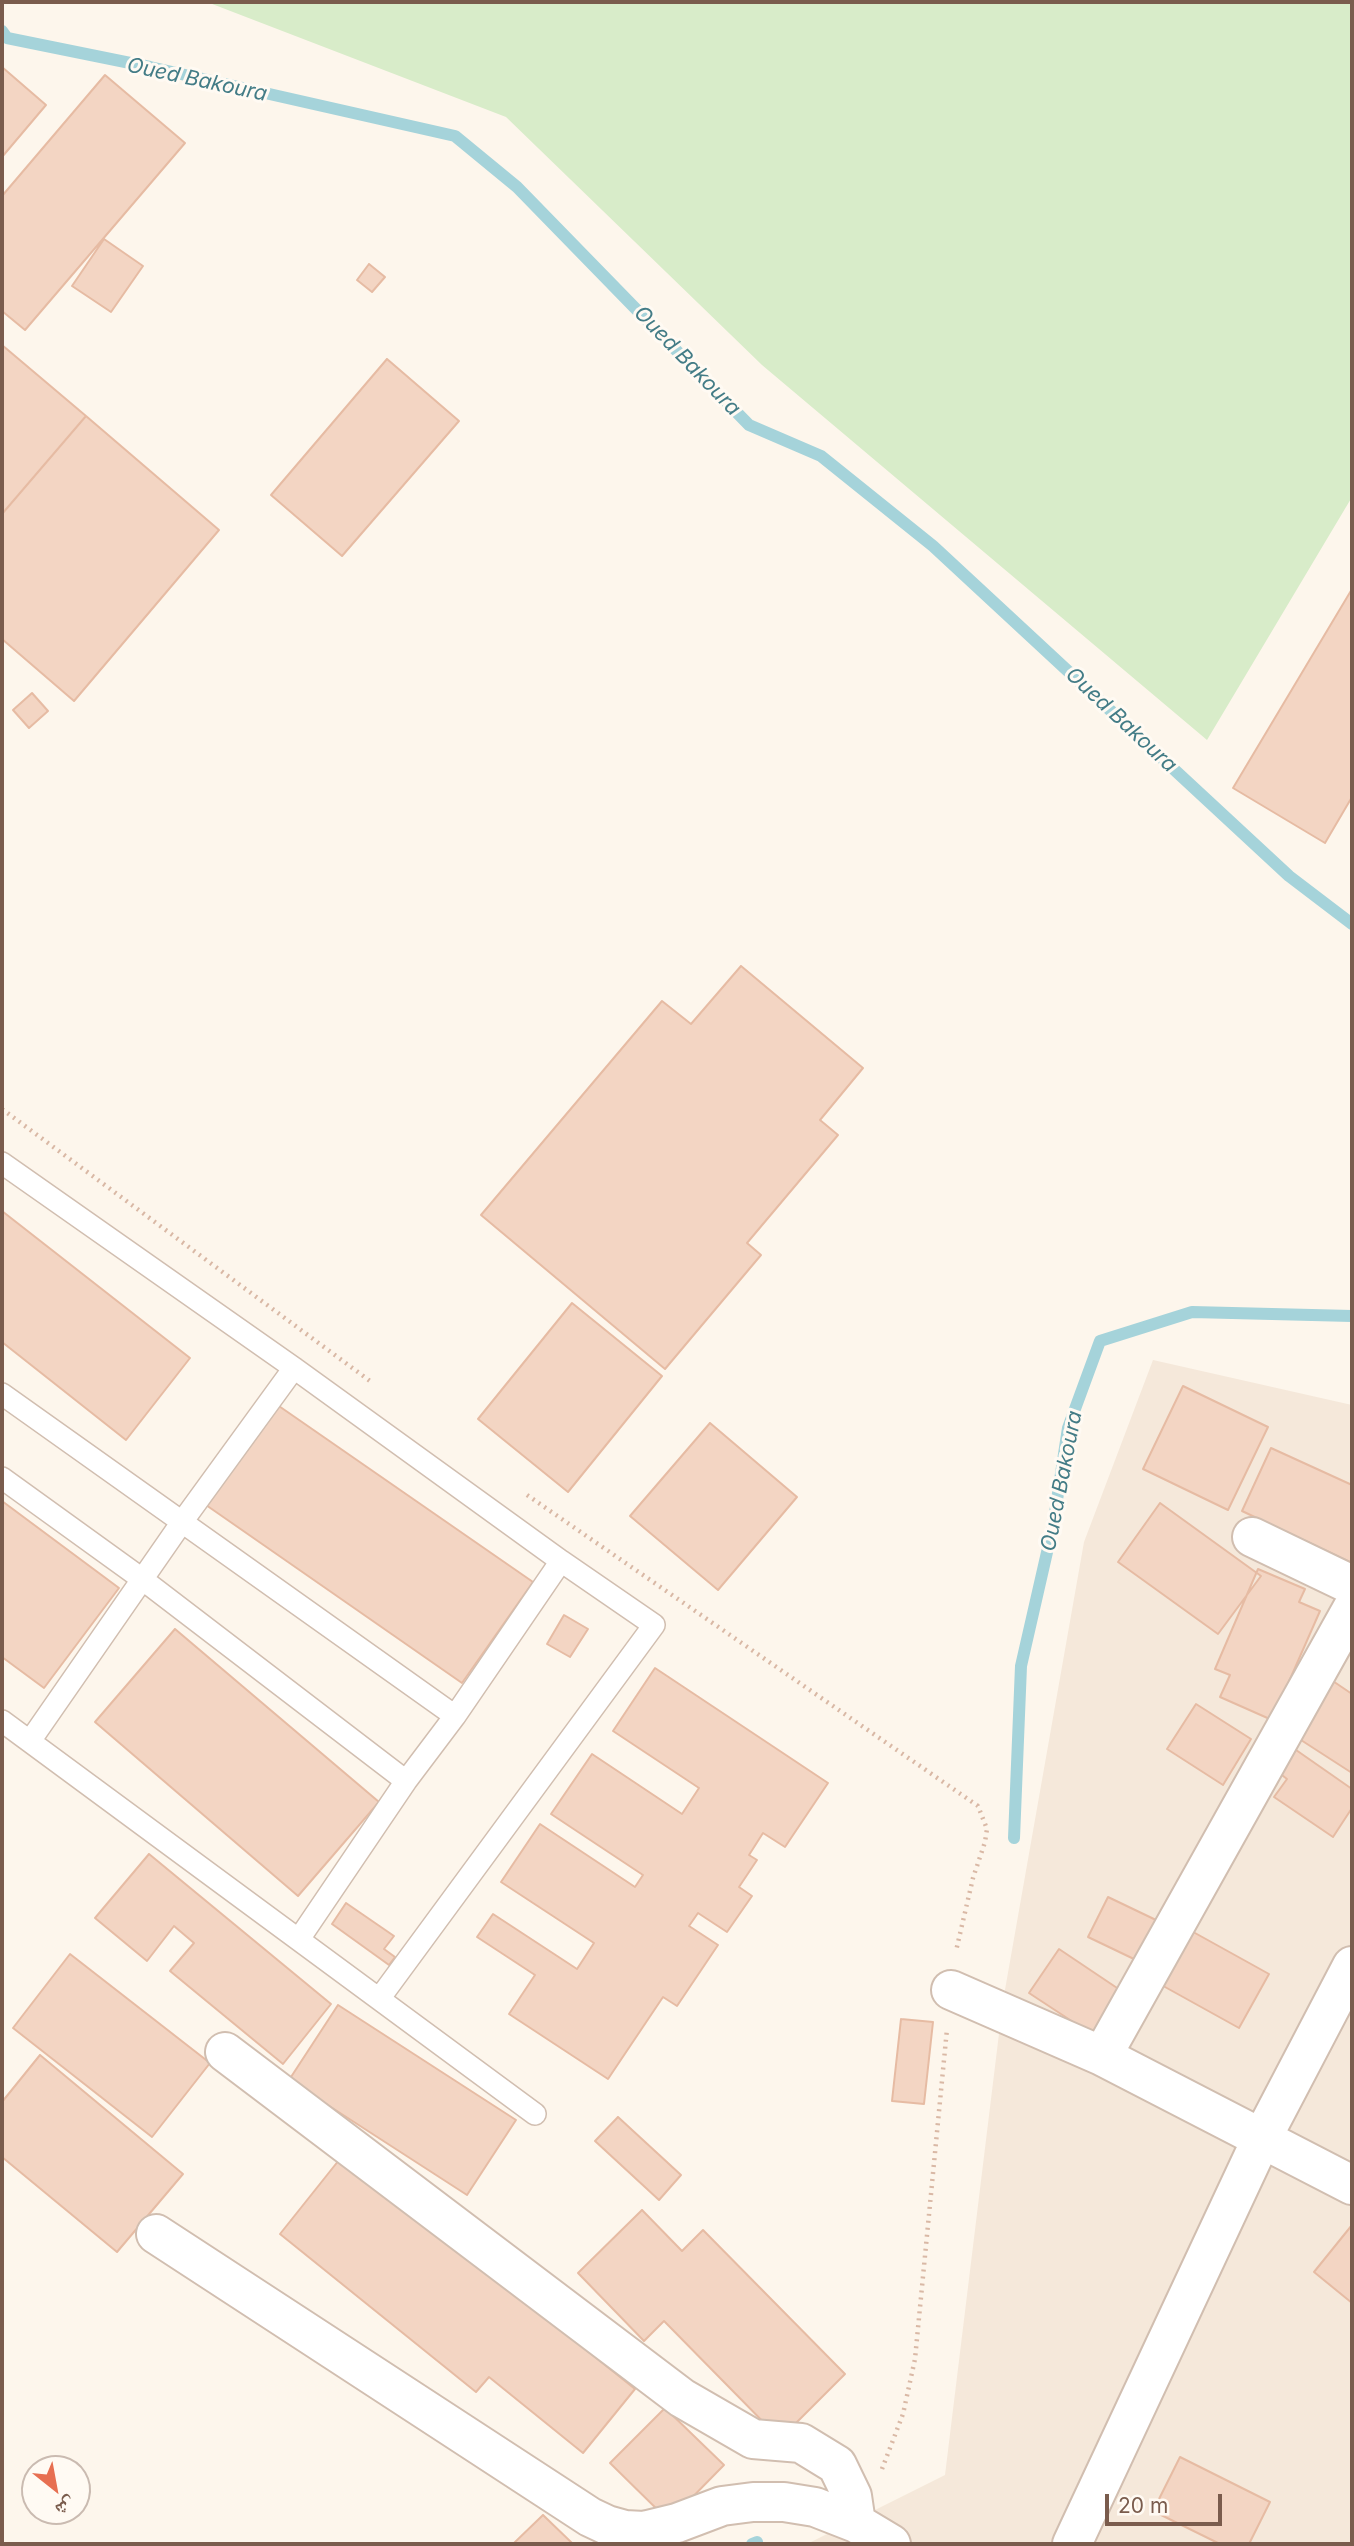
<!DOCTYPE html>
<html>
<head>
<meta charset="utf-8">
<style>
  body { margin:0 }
  #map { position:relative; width:1354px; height:2546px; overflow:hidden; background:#fdf6ec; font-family:Inter,"Noto Naskh Arabic",sans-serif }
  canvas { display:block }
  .frame { position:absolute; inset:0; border:4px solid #7a5c4d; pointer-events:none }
  .north { position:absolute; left:21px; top:2455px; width:70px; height:70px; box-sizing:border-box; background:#fffaf3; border:2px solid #cabbb1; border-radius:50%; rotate:149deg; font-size:19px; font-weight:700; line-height:28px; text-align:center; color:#7a5c4d }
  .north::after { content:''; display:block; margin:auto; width:24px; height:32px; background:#e76f51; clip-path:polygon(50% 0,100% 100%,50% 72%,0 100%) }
  .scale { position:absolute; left:1105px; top:2494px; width:117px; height:32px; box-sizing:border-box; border:4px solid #7a5c4d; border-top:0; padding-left:9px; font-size:21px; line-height:24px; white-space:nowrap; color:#7a5c4d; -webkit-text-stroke:5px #fffaf3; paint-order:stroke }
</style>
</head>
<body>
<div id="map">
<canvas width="1354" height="2546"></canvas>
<div class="frame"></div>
<div class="north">ش</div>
<div class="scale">20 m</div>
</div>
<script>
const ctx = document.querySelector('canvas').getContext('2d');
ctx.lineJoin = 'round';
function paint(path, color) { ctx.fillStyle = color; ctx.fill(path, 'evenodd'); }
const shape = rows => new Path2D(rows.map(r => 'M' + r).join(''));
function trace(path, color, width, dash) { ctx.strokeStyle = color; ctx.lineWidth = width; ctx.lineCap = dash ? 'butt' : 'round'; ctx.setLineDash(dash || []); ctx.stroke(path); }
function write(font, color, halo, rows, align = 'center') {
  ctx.font = font + ' Inter,sans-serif'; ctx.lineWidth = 6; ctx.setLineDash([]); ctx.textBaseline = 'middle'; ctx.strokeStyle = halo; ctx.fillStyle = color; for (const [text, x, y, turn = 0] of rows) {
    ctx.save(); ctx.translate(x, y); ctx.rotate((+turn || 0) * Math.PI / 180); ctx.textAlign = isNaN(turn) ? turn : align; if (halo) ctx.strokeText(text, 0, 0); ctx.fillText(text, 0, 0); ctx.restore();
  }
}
paint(shape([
  [1153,1360,1352,1405,1352,2544,807,2544,945,2475,1003,2001,1084,1542]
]), '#f5e8da');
paint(shape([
  [207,2,1352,2,1352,497,1207,740,762,365,506,117]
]), '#d8ecc9');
trace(shape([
  [2,31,7,38,150,67,455,136,517,187,749,425,821,456,933,546,1289,876,1352,924],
  [1014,1838,1021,1666,1053,1526,1068,1428,1100,1341,1192,1312,1352,1316],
  [752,2544,757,2542]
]), '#a5d3da', 12);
const building = shape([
  [2,67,46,105,2,157,2,67],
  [105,75,185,143,25,330,2,311,2,196,105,75],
  [104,239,143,266,111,312,72,286,104,239],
  [369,264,385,277,372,292,357,280,369,264],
  [2,345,86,416,2,514,2,345],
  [387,359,459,421,342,556,271,495,387,359],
  [86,416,219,530,74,701,2,639,2,514,86,416],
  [1352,589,1352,797,1325,843,1233,788,1352,589],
  [32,693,48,711,29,728,13,710,32,693],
  [741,966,863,1068,820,1120,838,1135,747,1243,761,1255,665,1369,481,1215,662,1001,691,1024,741,966],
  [2,1211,190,1358,126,1440,2,1342,2,1211],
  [572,1303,662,1376,568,1492,478,1419,572,1303],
  [1183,1386,1268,1427,1228,1510,1143,1469,1183,1386],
  [276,1404,533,1582,462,1683,206,1505,276,1404],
  [710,1423,797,1497,718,1590,630,1516,710,1423],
  [1271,1448,1352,1485,1352,1563,1242,1511,1271,1448],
  [2,1501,119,1588,44,1688,2,1657,2,1501],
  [1160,1503,1261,1576,1218,1634,1118,1562,1160,1503],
  [1258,1569,1305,1589,1299,1602,1320,1611,1272,1720,1220,1697,1230,1675,1215,1669,1258,1569],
  [564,1615,588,1629,570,1657,547,1644,564,1615],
  [175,1629,379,1802,298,1896,95,1722,175,1629],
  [655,1668,828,1783,785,1847,763,1833,749,1855,757,1860,739,1887,752,1896,727,1932,698,1913,689,1926,718,1945,677,2006,663,1997,608,2079,509,2014,535,1975,477,1937,493,1914,577,1969,594,1943,501,1882,540,1824,635,1887,643,1875,551,1814,592,1754,682,1814,699,1788,613,1731,655,1668],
  [1324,1675,1352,1694,1352,1773,1287,1731,1324,1675],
  [1196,1704,1251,1739,1223,1785,1167,1749,1196,1704],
  [1286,1743,1352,1789,1352,1808,1333,1837,1274,1797,1287,1779,1270,1766,1286,1743],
  [149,1854,331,2004,283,2064,170,1971,194,1943,174,1926,147,1961,95,1918,149,1854],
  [1108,1897,1156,1920,1136,1960,1088,1937,1108,1897],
  [346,1903,394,1936,384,1949,395,1957,389,1965,332,1924,346,1903],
  [1186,1928,1269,1974,1239,2028,1156,1982,1186,1928],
  [1059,1949,1132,1998,1102,2041,1029,1993,1059,1949],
  [70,1954,210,2063,152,2137,13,2028,70,1954],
  [338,2005,516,2120,467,2195,289,2080,338,2005],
  [901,2019,933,2022,924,2104,892,2101,901,2019],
  [40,2055,183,2174,117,2252,2,2157,2,2102,40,2055],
  [618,2117,681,2175,659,2200,595,2141,618,2117],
  [343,2155,635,2389,583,2453,489,2377,476,2392,280,2234,343,2155],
  [642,2210,682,2251,703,2230,845,2374,780,2439,664,2321,644,2341,578,2273,642,2210],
  [1352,2225,1352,2303,1314,2272,1352,2225],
  [665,2408,724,2465,669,2521,610,2463,665,2408],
  [1180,2457,1270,2502,1249,2544,1220,2544,1153,2511,1180,2457],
  [543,2515,573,2544,513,2544,543,2515]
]);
paint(building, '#f3d5c3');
trace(building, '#e6bba3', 2);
const lane = shape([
  [2,1163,294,1368,561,1561,455,1716,406,1781,299,1939],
  [2,1394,455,1716],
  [2,1478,142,1579,406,1781],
  [2,1721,535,2114],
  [30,1741,182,1522,294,1368],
  [379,1999,654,1625,561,1561]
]);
const street = shape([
  [1252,1537,1352,1585],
  [951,1990,1102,2056,1352,2185],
  [225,2052,682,2398,753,2439,801,2443,837,2465,852,2496,856,2523],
  [1102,2056,1352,1609],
  [156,2234,590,2517,607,2525,625,2530,644,2531,677,2523,722,2506,753,2502,784,2502,815,2507,856,2523,891,2544],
  [1072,2544,1262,2138,1352,1966]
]);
trace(lane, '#d1beb0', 24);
trace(street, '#d1beb0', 42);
trace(shape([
  [2,1109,370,1381],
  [527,1495,978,1806,987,1829,985,1842,973,1878,956,1951],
  [882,2469,903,2414,915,2359,947,2029]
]), '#d9b8a5', 4.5, [2, 5]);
trace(lane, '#fff', 21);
trace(street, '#fff', 38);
write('italic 21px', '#437c86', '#fffaf3', [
  ["Oued Bakoura",197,80,12],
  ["Oued Bakoura",687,361,46],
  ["Oued Bakoura",1121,720,43],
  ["Oued Bakoura",1062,1481,-79]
]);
</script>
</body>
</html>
